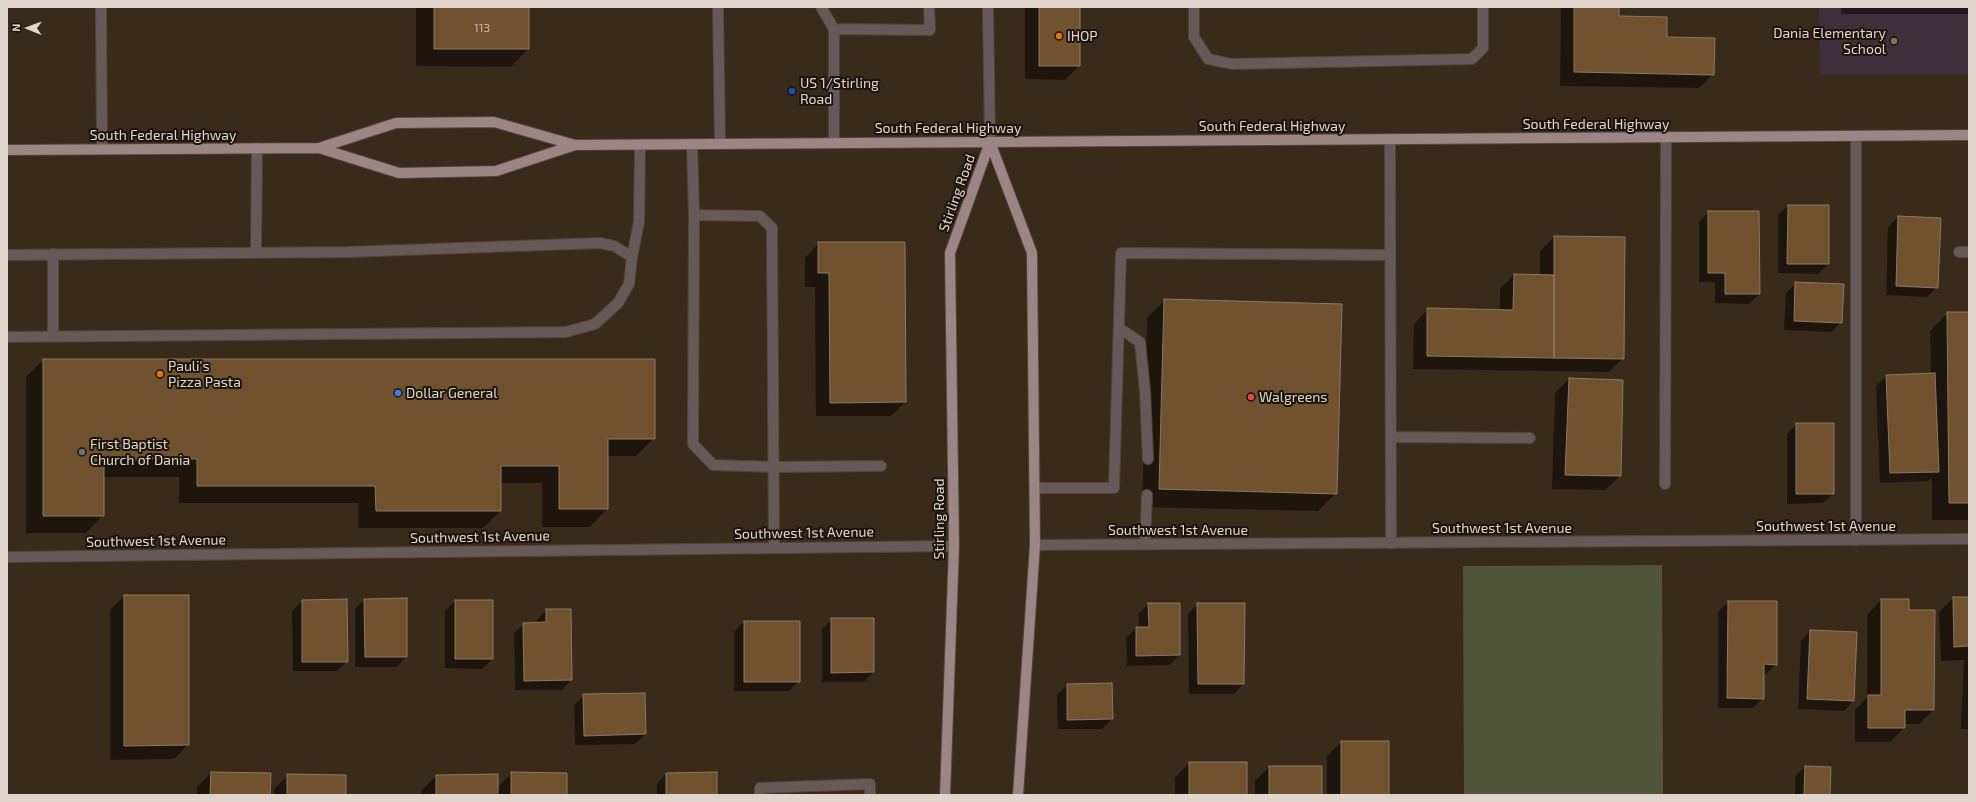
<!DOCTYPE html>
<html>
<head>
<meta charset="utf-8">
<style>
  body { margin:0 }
  #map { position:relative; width:1976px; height:802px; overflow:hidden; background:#392a19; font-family:"Exo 2",sans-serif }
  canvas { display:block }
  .frame { position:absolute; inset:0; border:8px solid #e0d6cc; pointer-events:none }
  .north { position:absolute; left:8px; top:8px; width:40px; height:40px; -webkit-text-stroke:3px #1b140c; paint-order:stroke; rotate:271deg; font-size:11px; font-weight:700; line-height:16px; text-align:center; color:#e0d6cc }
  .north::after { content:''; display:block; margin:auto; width:14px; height:18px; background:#e0d6cc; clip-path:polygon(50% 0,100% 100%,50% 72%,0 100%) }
</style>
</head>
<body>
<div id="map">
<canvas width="1976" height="802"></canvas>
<div class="frame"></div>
<div class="north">N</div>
</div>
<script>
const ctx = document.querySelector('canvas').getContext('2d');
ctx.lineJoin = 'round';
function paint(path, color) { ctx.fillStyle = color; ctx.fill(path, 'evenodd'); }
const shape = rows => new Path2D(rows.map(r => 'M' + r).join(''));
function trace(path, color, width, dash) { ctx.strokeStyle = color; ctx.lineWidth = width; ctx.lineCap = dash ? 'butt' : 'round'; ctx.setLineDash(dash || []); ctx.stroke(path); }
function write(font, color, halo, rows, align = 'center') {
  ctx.font = font + ' "Exo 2",sans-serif'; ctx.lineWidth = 4; ctx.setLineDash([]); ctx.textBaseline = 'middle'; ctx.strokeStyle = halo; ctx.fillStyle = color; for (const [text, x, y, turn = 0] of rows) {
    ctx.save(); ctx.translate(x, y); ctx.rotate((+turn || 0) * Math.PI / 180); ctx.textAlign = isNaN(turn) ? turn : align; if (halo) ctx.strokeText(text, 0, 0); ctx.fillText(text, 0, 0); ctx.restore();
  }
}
paint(shape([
  [1819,7,1969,7,1969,74,1820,75]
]), '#3f2f3a');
paint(shape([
  [1662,565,1663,795,1464,795,1463,566]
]), '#505438');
paint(shape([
  [416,7,528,7,528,49,511,67,416,66],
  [1025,7,1079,7,1079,66,1065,80,1025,79],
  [1561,7,1618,7,1618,17,1666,38,1713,74,1699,88,1560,86],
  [1841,7,1969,7,1969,14,1841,14],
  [1788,206,1828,264,1818,274,1778,273,1778,215],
  [1709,212,1759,294,1749,304,1715,303,1715,282,1699,282,1699,222],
  [1898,217,1937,287,1927,297,1886,295,1888,227],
  [1554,237,1623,358,1609,372,1413,369,1414,324,1428,309,1500,311,1500,289,1514,275,1540,276,1540,251],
  [819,243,905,402,891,416,816,416,815,287,805,287,805,258],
  [1796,283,1841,322,1831,332,1784,330,1786,293],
  [1165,300,1336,493,1318,511,1142,507,1147,318],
  [1948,313,1969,313,1969,520,1932,520,1932,478,1928,481,1880,483,1876,386,1886,376,1931,374,1930,331],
  [43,360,654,438,636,456,607,456,607,509,590,527,542,527,542,483,500,483,500,511,483,528,358,528,358,503,179,503,179,477,103,477,103,515,86,533,26,533,26,377],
  [1569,379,1620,476,1605,490,1552,489,1555,393],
  [1797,424,1833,494,1823,503,1787,504,1787,434],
  [124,596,188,596,188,745,174,759,110,760,110,610],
  [1953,598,1969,598,1969,729,1961,729,1964,660,1941,661,1939,612],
  [364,600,406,657,397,667,355,667,355,609],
  [1881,600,1908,611,1933,710,1919,724,1904,724,1904,728,1890,742,1855,742,1855,710,1867,698,1867,615],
  [302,601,347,661,337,671,293,671,292,611],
  [455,601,492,659,482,669,445,668,445,611],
  [1728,602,1776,602,1776,664,1766,674,1763,674,1763,698,1753,708,1718,708,1718,612],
  [1148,604,1179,655,1169,665,1127,666,1126,638,1136,628,1139,628,1138,614],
  [1198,604,1243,684,1234,694,1189,694,1188,614],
  [547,610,571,680,562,690,515,690,514,633,524,624,537,623,537,620],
  [832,619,873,619,873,672,864,682,822,682,822,629],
  [744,622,799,681,789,691,734,691,734,632],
  [1810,631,1853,701,1844,711,1798,709,1801,641],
  [1067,685,1112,719,1102,729,1058,729,1057,695],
  [584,695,645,734,635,744,575,745,574,705],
  [1341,742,1388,795,1327,795,1327,756],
  [1189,763,1246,795,1175,795,1175,778],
  [1269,767,1321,795,1255,795,1255,781],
  [1805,767,1829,795,1795,795,1795,776],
  [211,773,269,795,197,795,197,787],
  [512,773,566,795,422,795,422,790,436,776,497,788],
  [666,774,716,795,657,795,657,784],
  [288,775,345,795,274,795,274,789]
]), '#0007');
const building = shape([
  [434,7,529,7,529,49,434,49,434,7],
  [1039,7,1080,7,1080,66,1039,66,1039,7],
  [1574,7,1619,7,1619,16,1667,17,1667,37,1715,38,1714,75,1574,72,1574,7],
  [1788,205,1829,205,1829,264,1787,264,1788,205],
  [1708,211,1759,211,1760,294,1725,294,1725,273,1708,273,1708,211],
  [1898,216,1941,218,1938,288,1896,286,1898,216],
  [1554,236,1625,237,1624,359,1554,358,1554,236],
  [818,242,905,242,906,402,830,403,829,273,818,273,818,242],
  [1514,274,1554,275,1554,358,1427,356,1427,308,1513,310,1514,274],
  [1795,282,1844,284,1842,323,1794,321,1795,282],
  [1164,299,1342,304,1337,494,1159,489,1164,299],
  [1947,312,1969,312,1969,503,1949,503,1947,312],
  [43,359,655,359,655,439,608,439,608,509,559,509,559,466,501,466,501,511,376,511,375,486,197,486,197,459,104,459,104,516,43,516,43,359],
  [1935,373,1939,472,1890,473,1886,375,1935,373],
  [1569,378,1623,380,1621,476,1565,475,1569,378],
  [1796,423,1834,423,1834,494,1796,494,1796,423],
  [124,595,189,595,189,745,124,746,124,595],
  [1953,597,1969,597,1969,646,1954,647,1953,597],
  [407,598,407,657,365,657,364,599,407,598],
  [347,599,348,662,302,662,302,600,347,599],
  [1881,599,1909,599,1909,610,1935,610,1934,710,1905,710,1905,728,1868,728,1868,695,1881,695,1881,599],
  [455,600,493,600,493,659,455,659,455,600],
  [1728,601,1777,601,1777,665,1764,664,1764,699,1727,698,1728,601],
  [1148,603,1180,603,1180,655,1136,656,1136,627,1149,627,1148,603],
  [1197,603,1245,603,1244,684,1198,684,1197,603],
  [546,609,571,609,572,680,524,681,523,623,546,622,546,609],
  [831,618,874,618,874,672,831,673,831,618],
  [744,621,800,621,800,682,744,682,744,621],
  [1810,630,1857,632,1854,701,1807,699,1810,630],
  [1112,683,1113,719,1067,720,1067,684,1112,683],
  [645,693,646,734,584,736,583,694,645,693],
  [1341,741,1389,741,1389,795,1341,795,1341,741],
  [1189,762,1247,762,1247,795,1189,795,1189,762],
  [1269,766,1322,766,1322,795,1269,795,1269,766],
  [1805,766,1831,767,1830,795,1804,795,1805,766],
  [211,772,271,773,270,795,210,795,211,772],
  [511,772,567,773,567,795,511,795,511,772],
  [717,772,717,795,666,795,666,773,717,772],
  [287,774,346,775,346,795,287,795,287,774],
  [498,774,498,795,436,795,436,775,498,774]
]);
paint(building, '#71522f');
trace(building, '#8b7966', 1);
const lane = shape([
  [101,7,102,149],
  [718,7,720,144],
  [821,7,834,29,834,143],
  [1194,7,1194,37,1208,59,1232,64,1472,59,1483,48,1483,7],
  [834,29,930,30,929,7],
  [1390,139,1391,543],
  [692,144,694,215,760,216,772,228,774,548],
  [694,215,693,444,713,465,774,467,881,466],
  [256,252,257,148],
  [1959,252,1969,252],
  [53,254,53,336],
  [7,255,348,252,600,243,614,246,632,257,629,284,618,303,595,324,566,332,7,337],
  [632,257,639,222,640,145],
  [1119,328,1140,342,1145,391,1148,459],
  [1391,437,1530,438],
  [1665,484,1666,138],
  [1035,488,1114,488,1121,253,1390,255],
  [1856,540,1856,136],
  [1145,544,1147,495],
  [760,795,760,788,870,784,870,795]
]);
const street = shape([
  [988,7,990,142],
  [1035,545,1969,539],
  [7,557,954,546]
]);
const primary = shape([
  [990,142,1032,253,1035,545,1018,795],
  [319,148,399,173,496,171,575,145],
  [7,150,319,148,396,123,494,122,575,145,1969,135],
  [945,795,954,546,950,253,990,142]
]);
trace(lane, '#544636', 12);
trace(street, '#544636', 12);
trace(primary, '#544636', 12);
trace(lane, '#66595a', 10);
trace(street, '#66595a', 10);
trace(primary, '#9e8585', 10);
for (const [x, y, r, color] of [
  [1059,36,4,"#e8710a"],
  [1894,41,4,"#8d6e63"],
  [792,91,4,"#1a4fb4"],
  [160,374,4,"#e8710a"],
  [398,393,4,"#3f7fe0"],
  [1251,397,4,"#e0444e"],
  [82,452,4,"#6b7280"]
]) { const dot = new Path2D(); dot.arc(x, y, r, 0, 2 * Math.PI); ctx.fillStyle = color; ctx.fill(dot); trace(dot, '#1b140c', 1.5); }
write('12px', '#c4b5a5', null, [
  ["113",482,28]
]);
write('14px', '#e0d6cc', '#1b140c', [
  ["Dania Elementary",1886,33,"right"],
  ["School",1886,49,"right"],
  ["IHOP",1067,36],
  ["US 1/Stirling",800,83],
  ["Road",800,99],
  ["Pauli's",168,366],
  ["Pizza Pasta",168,382],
  ["Dollar General",406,393],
  ["Walgreens",1259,397],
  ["First Baptist",90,444],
  ["Church of Dania",90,460]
], 'left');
write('14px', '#e0d6cc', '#1b140c', [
  ["South Federal Highway",1596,124],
  ["South Federal Highway",1272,126],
  ["South Federal Highway",948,128],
  ["South Federal Highway",163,135],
  ["Stirling Road",957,193,-70],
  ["Stirling Road",939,519,-90],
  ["Southwest 1st Avenue",1826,526],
  ["Southwest 1st Avenue",1502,528],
  ["Southwest 1st Avenue",1178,530],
  ["Southwest 1st Avenue",804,533,-1],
  ["Southwest 1st Avenue",480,537,-1],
  ["Southwest 1st Avenue",156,541,-1]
]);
</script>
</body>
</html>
